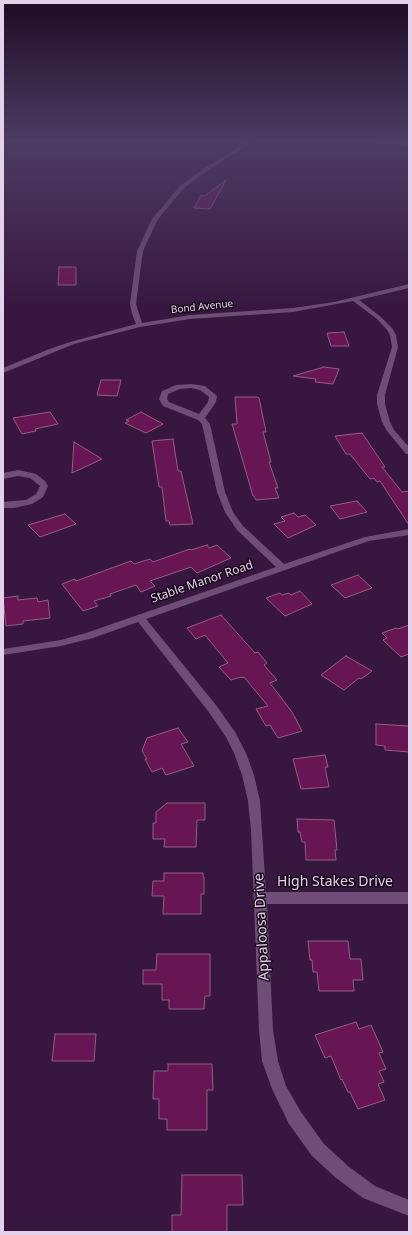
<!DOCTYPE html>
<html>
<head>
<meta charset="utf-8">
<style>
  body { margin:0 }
  #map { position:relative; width:412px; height:1235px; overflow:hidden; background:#37163f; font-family:"Noto Sans",sans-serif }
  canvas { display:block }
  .frame { position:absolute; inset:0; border:4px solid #e6d1eb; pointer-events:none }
</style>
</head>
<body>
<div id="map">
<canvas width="412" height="1235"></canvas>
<div class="frame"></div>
</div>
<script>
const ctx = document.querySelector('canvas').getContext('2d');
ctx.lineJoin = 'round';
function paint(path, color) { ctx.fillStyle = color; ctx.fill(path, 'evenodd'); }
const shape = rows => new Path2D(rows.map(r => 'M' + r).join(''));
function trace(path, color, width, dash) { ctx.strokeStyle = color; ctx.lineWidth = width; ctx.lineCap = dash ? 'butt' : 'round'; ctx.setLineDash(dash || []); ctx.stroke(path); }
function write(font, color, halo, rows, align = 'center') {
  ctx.font = font + ' "Noto Sans",sans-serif'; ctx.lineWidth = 3; ctx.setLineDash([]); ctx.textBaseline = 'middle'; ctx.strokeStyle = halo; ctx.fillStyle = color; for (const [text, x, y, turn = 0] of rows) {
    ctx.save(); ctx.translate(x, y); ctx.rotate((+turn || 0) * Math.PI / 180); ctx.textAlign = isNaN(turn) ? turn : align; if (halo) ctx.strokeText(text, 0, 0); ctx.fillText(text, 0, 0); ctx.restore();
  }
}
const building = shape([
  [226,180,210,209,194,208,201,195,205,196,226,180],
  [59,267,76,267,76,285,58,285,59,267],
  [344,332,349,346,331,346,327,333,344,332],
  [324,367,339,369,333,384,315,382,316,379,293,376,324,367],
  [101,380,121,380,117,396,97,395,101,380],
  [235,397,257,397,259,398,266,432,263,432,271,462,269,462,278,488,275,488,279,498,256,500,254,496,253,496,232,424,237,424,235,397],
  [50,412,58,424,35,429,36,431,22,434,13,418,50,412],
  [141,412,163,424,146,433,125,423,129,421,126,420,141,412],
  [362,433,385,467,382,467,402,492,409,491,409,525,380,481,377,482,374,478,370,479,350,454,346,454,335,436,362,433],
  [173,439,178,471,181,471,193,524,170,525,169,521,166,521,162,487,159,487,152,441,173,439],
  [74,442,102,459,72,473,74,442],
  [357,501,367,512,340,519,330,506,357,501],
  [294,513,298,517,305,515,316,525,288,538,274,524,285,521,281,517,294,513],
  [65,514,76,524,40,537,28,525,65,514],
  [207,545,209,548,217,545,231,558,197,573,191,567,150,581,155,586,141,592,136,585,110,594,111,596,94,601,98,606,83,611,62,584,75,579,76,581,131,561,134,564,150,559,153,562,190,549,191,550,207,545],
  [358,575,372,588,345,598,331,585,358,575],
  [300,591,312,604,285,616,266,598,280,593,282,595,289,593,291,595,300,591],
  [18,596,18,600,37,598,38,602,48,600,50,618,23,621,23,624,6,626,3,598,18,596],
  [221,615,255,653,258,652,267,663,264,665,277,680,270,683,292,712,302,731,278,738,270,725,266,726,256,709,268,706,244,677,242,678,241,677,231,680,219,667,228,663,205,635,196,639,187,628,221,615],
  [409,625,409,654,401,657,383,640,387,638,382,633,396,628,398,629,409,625],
  [346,656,372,671,361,679,359,678,344,690,321,675,346,656],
  [376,724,409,726,409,752,385,750,385,746,376,745,376,724],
  [178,728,188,742,181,744,194,766,166,775,162,768,152,772,145,759,147,759,142,751,147,738,178,728],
  [325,755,328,767,325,767,329,787,301,789,293,759,325,755],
  [167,803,205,803,205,820,197,820,196,847,164,847,165,839,153,839,153,823,156,823,156,812,167,803],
  [297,819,334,820,337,850,335,850,336,860,306,860,305,842,302,842,300,832,298,832,297,819],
  [164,873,203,873,203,877,204,877,204,894,201,894,201,914,163,914,164,896,152,896,153,881,164,881,164,873],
  [308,941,348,941,350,959,361,959,363,980,353,980,354,991,319,991,317,972,313,972,312,960,310,960,308,941],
  [157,954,210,954,210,996,205,996,204,1009,169,1009,169,1000,162,1000,162,984,143,984,143,970,156,970,157,954],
  [356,1022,359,1029,371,1025,383,1052,379,1053,386,1069,379,1071,384,1082,378,1084,385,1100,358,1109,350,1092,348,1092,342,1079,341,1080,331,1056,325,1058,315,1035,356,1022],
  [55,1034,96,1034,94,1061,52,1061,55,1034],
  [168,1064,212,1064,213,1090,207,1090,207,1130,167,1130,167,1119,159,1119,159,1099,153,1099,154,1071,168,1071,168,1064],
  [182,1175,242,1175,243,1205,227,1205,227,1232,172,1232,172,1215,181,1215,182,1175]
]);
paint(building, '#681554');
trace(building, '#935f82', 1);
paint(shape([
  [247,142,252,142,207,171,184,188,158,219,143,251,136,304,142,323,190,315,293,308,334,302,409,284,409,288,359,300,381,317,392,328,396,335,398,347,385,395,385,404,390,422,394,430,409,447,409,454,406,454,387,431,382,422,377,404,377,395,392,347,390,335,387,330,377,319,353,301,293,312,190,319,140,327,74,344,3,373,3,368,47,350,70,342,136,324,132,314,130,304,137,251,152,219,180,186,203,169,247,142],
  [370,142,409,143,409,145,372,143,370,142],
  [191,384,205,386,217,396,216,402,205,418,210,424,225,492,233,512,243,526,284,564,365,537,409,529,409,535,369,541,345,549,146,619,216,705,235,732,246,753,254,775,260,801,266,892,409,892,409,904,267,904,273,1030,278,1061,286,1086,301,1112,324,1144,348,1166,375,1186,409,1200,409,1216,363,1198,336,1178,312,1156,289,1124,272,1089,262,1061,259,1030,251,830,248,801,242,775,234,753,226,737,208,711,138,622,93,638,61,646,3,655,3,649,61,640,86,633,276,567,237,530,225,512,217,492,202,424,198,420,163,406,159,399,162,391,176,385,191,384],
  [191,388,200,390,209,397,208,402,199,414,169,402,167,399,168,394,180,389,191,388],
  [18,470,36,474,45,481,48,486,43,497,32,504,14,508,3,508,3,502,26,500,36,494,40,486,30,478,18,476,3,479,3,473,18,470]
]), '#6e4d76');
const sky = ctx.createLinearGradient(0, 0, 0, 315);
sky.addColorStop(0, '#1e0c23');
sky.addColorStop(0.45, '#4d3c63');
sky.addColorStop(1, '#4d3c6300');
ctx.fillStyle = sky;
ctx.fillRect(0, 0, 412, 315);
write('10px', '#e6d1eb', '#17091b', [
  ["Bond Avenue",202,307,-6]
]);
write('12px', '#e6d1eb', '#17091b', [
  ["Stable Manor Road",202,582,-19]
]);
write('14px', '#e6d1eb', '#17091b', [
  ["High Stakes Drive",335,882],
  ["Appaloosa Drive",262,927,-93]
]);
</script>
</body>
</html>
